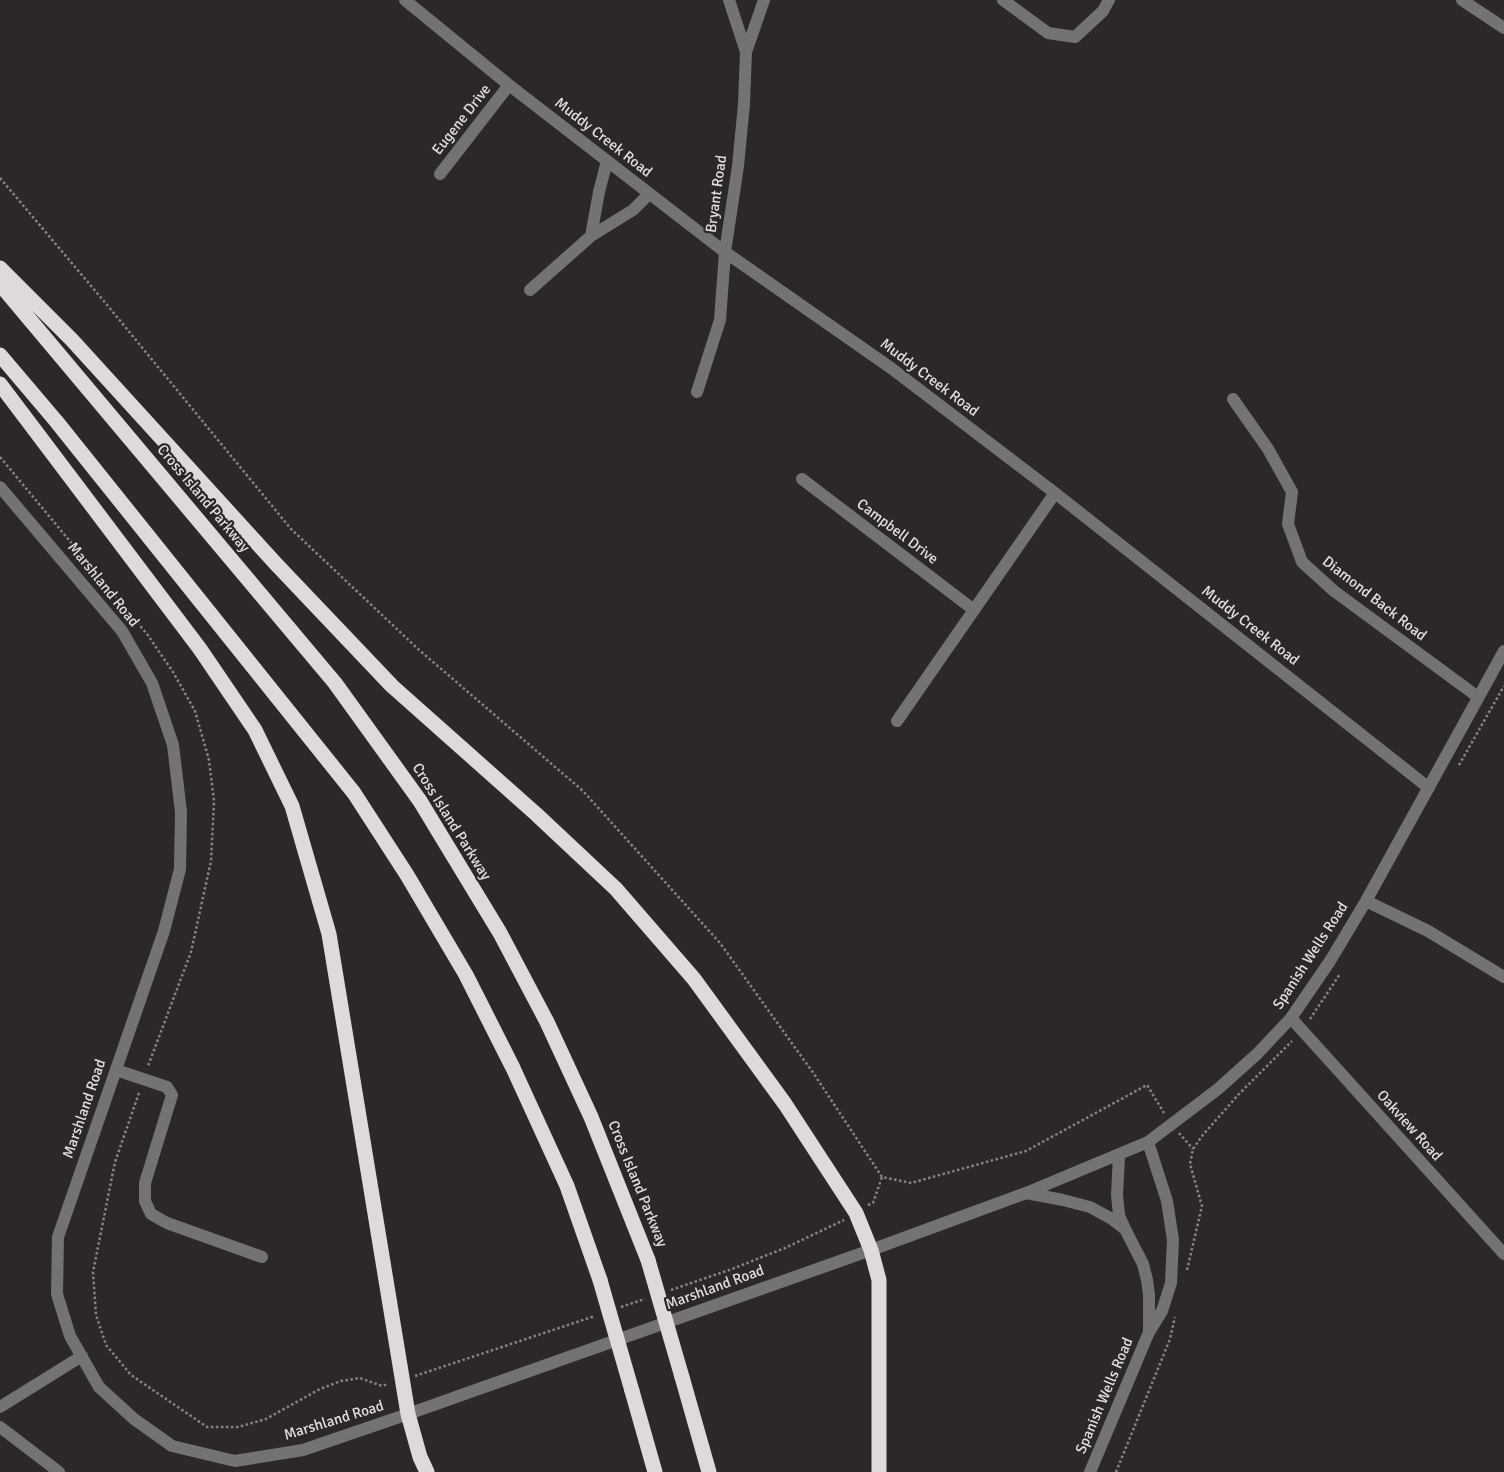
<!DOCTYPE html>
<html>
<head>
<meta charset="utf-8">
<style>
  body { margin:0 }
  canvas { display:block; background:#2b272b }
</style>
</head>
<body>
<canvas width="1504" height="1472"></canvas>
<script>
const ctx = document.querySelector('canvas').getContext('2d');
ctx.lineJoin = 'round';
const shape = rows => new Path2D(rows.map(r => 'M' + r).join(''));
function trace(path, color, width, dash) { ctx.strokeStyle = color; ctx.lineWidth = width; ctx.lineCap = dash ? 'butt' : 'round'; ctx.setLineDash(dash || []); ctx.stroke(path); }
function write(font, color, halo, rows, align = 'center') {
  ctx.font = font + ' Signika,sans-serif'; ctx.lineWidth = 4.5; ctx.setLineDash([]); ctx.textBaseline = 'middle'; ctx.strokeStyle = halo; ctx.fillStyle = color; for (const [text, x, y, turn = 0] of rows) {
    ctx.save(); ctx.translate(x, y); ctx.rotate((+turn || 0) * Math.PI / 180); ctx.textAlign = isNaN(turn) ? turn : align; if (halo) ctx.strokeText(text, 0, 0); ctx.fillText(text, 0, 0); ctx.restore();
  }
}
trace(shape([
  [0,178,108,306,291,529,418,649,583,791,720,943,814,1074,882,1177,911,1183,1026,1151,1147,1085,1164,1113],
  [0,457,147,634,173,672,195,711,209,760,214,801,211,861,191,952,148,1066],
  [1459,765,1504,686],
  [1310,1019,1340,974],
  [139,1093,115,1162,93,1272,96,1315,106,1345,131,1375,207,1427,238,1427,266,1419,320,1389,341,1381,360,1378,382,1386,388,1384],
  [1179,1133,1193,1149],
  [868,1205,873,1203,882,1177],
  [1187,1270,1202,1206,1190,1164,1193,1149,1202,1136,1238,1095,1292,1041],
  [671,1290,732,1269,785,1248,844,1220],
  [621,1307,645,1299],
  [415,1376,595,1316],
  [1116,1472,1170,1339,1175,1317]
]), '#878386', 2.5, [2.5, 2.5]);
trace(shape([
  [405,0,509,85,725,252,891,368,1055,493,1429,788],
  [729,0,746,52],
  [1003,0,1048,33,1075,37,1103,11,1109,0],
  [1462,0,1504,28],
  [440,174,509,85],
  [591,236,633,210,649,194],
  [530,290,591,236,599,192,607,161],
  [697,392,720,320,725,252,738,166,744,104,746,52,764,0],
  [1233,399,1268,449,1292,492,1288,524,1302,562,1334,591,1478,697],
  [802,479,974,610],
  [0,487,122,631,152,683,173,745,181,812,180,869,164,931,58,1237,57,1294,70,1336,99,1387,134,1419,172,1446,235,1461,303,1450,408,1414,871,1250,1026,1193,1148,1142,1218,1089,1257,1054,1291,1018,1330,961,1366,901,1504,651],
  [897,721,1055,493],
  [1366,901,1428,931,1504,977],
  [1291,1018,1504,1254],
  [116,1070,167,1087,172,1095,145,1183,145,1201,151,1214,167,1223,262,1257],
  [1119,1155,1117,1195,1119,1215,1125,1229,1143,1264,1147,1280,1149,1295,1149,1331],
  [1026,1193,1063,1200,1090,1207,1112,1219,1125,1229],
  [0,1407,82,1356],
  [0,1427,59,1472],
  [1090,1472,1149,1332,1162,1311,1171,1283,1173,1240,1167,1201,1148,1142]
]), '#747274', 12);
trace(shape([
  [0,268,72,340,276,564,392,686,536,814,616,889,694,979,785,1104,856,1213,871,1250,879,1280,879,1472],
  [0,284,335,683,420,801,500,933,547,1022,591,1117,648,1260],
  [0,355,56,421,354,793,407,875,466,975,513,1068,567,1186,600,1280],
  [0,384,200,649,255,730,292,806,329,934,408,1414,420,1457,427,1472],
  [682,1377,709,1472],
  [632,1391,655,1472]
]), '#dfd9de', 15);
trace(shape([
  [648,1260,682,1377],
  [600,1280,632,1391]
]), '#dfd9de', 15);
write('15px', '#e2dfe1', '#2b272b', [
  ["Eugene Drive",462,120,-52],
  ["Muddy Creek Road",603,138,38],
  ["Bryant Road",717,194,-82],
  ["Muddy Creek Road",929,378,37],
  ["Cross Island Parkway",203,499,50],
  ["Campbell Drive",897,532,37],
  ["Marshland Road",103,585,51],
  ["Diamond Back Road",1374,599,38],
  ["Muddy Creek Road",1250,626,38],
  ["Cross Island Parkway",451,822,58],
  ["Spanish Wells Road",1311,956,-57],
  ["Marshland Road",85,1109,-71],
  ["Oakview Road",1409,1126,48],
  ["Cross Island Parkway",637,1184,68],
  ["Marshland Road",715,1288,-20],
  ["Spanish Wells Road",1105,1396,-67],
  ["Marshland Road",334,1421,-17]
]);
</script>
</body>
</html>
